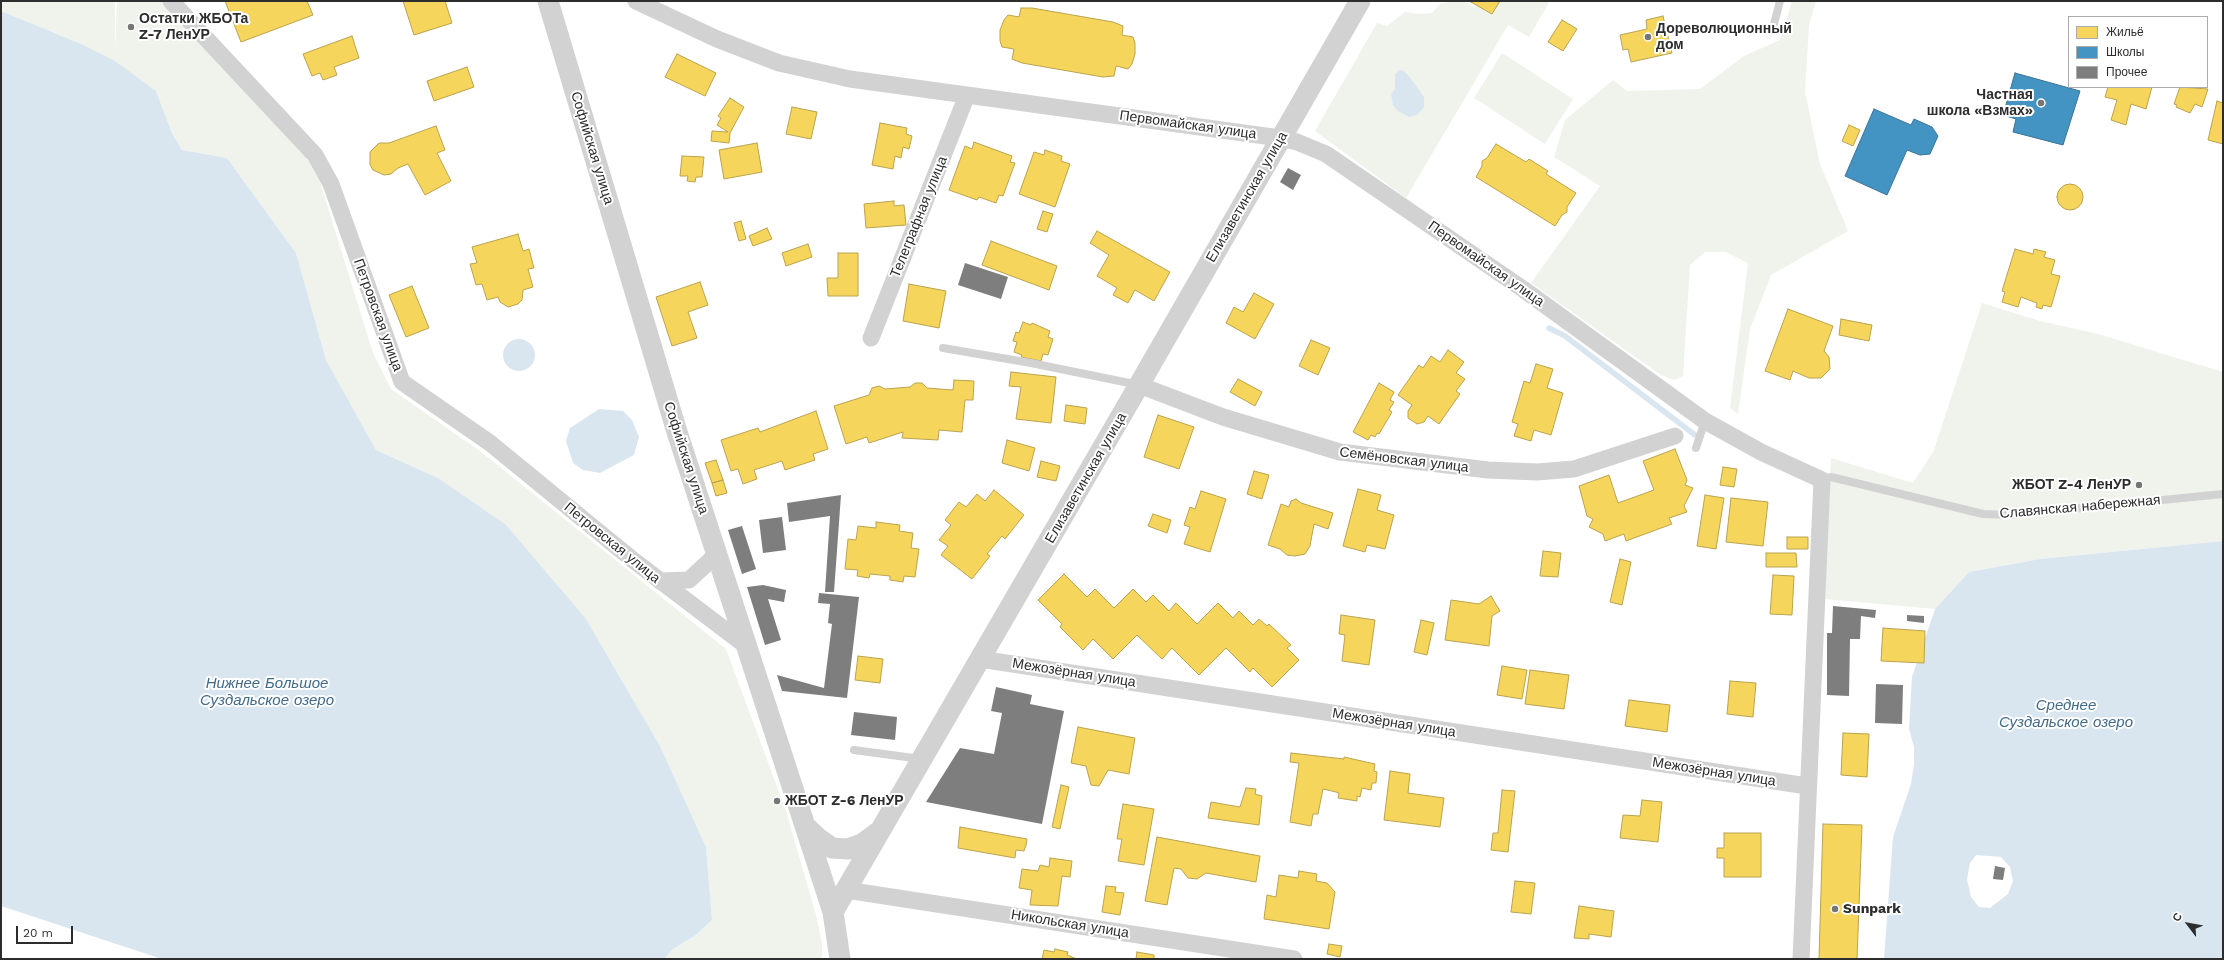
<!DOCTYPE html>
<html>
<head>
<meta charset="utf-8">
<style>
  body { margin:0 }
  #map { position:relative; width:2224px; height:960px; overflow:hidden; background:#fff; font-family:"Work Sans",sans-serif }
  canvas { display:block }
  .frame { position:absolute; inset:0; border:2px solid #2d2d2d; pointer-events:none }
  .legend { position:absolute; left:2068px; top:16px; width:140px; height:72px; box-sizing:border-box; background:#fff; border:1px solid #ababab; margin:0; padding:5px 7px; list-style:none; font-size:12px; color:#2d2d2d }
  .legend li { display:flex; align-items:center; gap:8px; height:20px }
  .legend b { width:20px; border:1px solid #ababab }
  .north { position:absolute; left:2168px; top:904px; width:40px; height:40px; -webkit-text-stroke:3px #fff; paint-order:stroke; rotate:302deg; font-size:11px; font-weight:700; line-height:16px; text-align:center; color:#2d2d2d }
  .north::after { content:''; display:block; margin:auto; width:14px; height:18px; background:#2d2d2d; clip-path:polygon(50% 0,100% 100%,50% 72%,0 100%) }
  .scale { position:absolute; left:16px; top:926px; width:57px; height:18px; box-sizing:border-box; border:2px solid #2d2d2d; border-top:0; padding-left:5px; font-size:12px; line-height:14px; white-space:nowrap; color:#2d2d2d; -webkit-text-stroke:3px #fff; paint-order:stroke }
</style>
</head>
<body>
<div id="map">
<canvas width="2224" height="960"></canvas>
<div class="frame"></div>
<ul class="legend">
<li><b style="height:11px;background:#f6d55c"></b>Жильё</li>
<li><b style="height:11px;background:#4393c3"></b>Школы</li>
<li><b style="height:11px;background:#7e7e7e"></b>Прочее</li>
</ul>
<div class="north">С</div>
<div class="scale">20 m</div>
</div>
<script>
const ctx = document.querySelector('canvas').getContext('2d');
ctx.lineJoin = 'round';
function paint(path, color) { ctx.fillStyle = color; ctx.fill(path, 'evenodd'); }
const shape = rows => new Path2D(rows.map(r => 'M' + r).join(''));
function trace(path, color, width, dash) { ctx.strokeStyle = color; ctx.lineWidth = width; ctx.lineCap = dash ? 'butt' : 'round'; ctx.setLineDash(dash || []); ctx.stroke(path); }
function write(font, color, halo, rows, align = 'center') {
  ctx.font = font + ' "Work Sans",sans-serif'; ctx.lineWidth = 4; ctx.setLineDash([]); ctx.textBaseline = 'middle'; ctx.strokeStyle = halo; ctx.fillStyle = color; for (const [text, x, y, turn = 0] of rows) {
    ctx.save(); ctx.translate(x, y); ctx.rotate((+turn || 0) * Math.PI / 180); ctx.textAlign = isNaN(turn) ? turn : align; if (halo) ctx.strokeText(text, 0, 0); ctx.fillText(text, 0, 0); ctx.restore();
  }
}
paint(shape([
  [1,1,115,1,115,50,117,1,162,1,304,154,320,182,373,353,391,389,480,451,726,649,786,811,816,915,822,943,822,959,664,959,673,949,696,935,712,920,706,847,660,746,586,619,438,478,376,450,326,360,296,253,227,158,182,150,172,133,156,91,79,43,1,11],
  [1453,1,1465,2,1474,7,1495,1,1550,1,1529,37,1508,25,1406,198,1315,131,1377,23,1387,26,1405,12,1419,14,1432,13,1440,4],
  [1409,76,1415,86,1424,97,1391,94],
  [1792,1,1816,1,1809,25,1805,92,1820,164,1848,231,1771,275,1750,329,1738,414,1730,408,1748,263,1726,252,1705,252,1690,265,1683,376,1674,380,1661,375,1531,283,1600,186,1554,157,1565,120,1613,80,1627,91,1700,89,1744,56,1780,40],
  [1502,53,1573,99,1545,144,1474,98],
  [1982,303,2040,321,2098,334,2223,372,2223,541,2040,559,1969,572,1935,609,1825,599,1831,458,1913,483,1934,450]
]), '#f0f3ec');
paint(shape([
  [1,11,79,43,115,61,156,91,172,133,182,150,227,158,296,253,326,360,376,450,438,478,506,525,586,619,660,746,706,847,712,920,696,935,673,949,664,959,162,959,1,906],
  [1400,70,1404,71,1409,76,1424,97,1424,107,1417,115,1409,117,1398,111,1393,105,1391,94,1395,89,1395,74],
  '503 355a16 16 0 1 1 32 0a16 16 0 1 1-32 0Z',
  [599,409,623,411,632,420,639,437,634,455,600,473,583,470,573,463,566,441,570,428],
  [2223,541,2223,959,1884,959,1893,837,1911,784,1914,764,1914,747,1909,729,1912,677,1935,609,1969,572,2040,559],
  [1976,855,2001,857,2010,867,2013,881,2008,894,1990,908,1979,907,1971,897,1967,879,1970,863]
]), '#d9e6f0');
const homes = shape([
  [225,1,307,1,313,15,241,42,225,1],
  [403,1,445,1,452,23,414,35,403,1],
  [1469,1,1500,1,1492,14,1469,1],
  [1021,8,1032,8,1113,22,1123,26,1122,35,1133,37,1135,43,1135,54,1132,64,1128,69,1116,66,1114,76,1103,77,1022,63,1012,59,1014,49,1002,47,1000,41,1000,30,1004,20,1008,15,1019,17,1021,8],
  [1663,16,1672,53,1631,62,1628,49,1623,50,1620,35,1647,29,1646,20,1663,16],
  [1562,20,1577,29,1563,51,1548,42,1562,20],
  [352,36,359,58,334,67,337,75,323,80,320,73,312,76,303,54,352,36],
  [677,54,716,73,705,96,665,77,677,54],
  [467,67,474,87,434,101,427,81,467,67],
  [2108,87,2152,87,2146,109,2131,104,2126,125,2111,120,2117,100,2105,97,2108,87],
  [2180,87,2208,89,2202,107,2195,104,2190,113,2176,107,2177,105,2174,104,2180,87],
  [730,98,744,107,730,133,729,143,711,141,712,131,728,132,717,125,721,118,718,116,730,98],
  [2217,101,2223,103,2223,144,2208,140,2217,101],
  [792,107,817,112,811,139,786,134,792,107],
  [880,123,907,128,906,134,912,136,909,149,903,147,901,158,895,156,893,169,872,165,880,123],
  [1849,125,1860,130,1853,146,1842,141,1849,125],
  [436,126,445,150,437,153,451,181,425,195,408,164,398,168,391,174,384,175,373,170,370,165,370,152,379,143,389,143,436,126],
  [974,142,1012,156,1010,162,1015,163,1003,196,999,195,996,203,979,197,977,200,949,190,965,146,972,149,974,142],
  [757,143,762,172,724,179,719,150,757,143],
  [1496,144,1526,162,1529,159,1548,171,1546,174,1576,193,1567,207,1567,212,1562,215,1555,226,1476,177,1482,166,1482,161,1487,158,1496,144],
  [1045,150,1062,156,1061,161,1070,164,1055,207,1019,194,1034,152,1044,155,1045,150],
  [682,156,704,157,702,177,696,177,695,182,687,181,688,176,680,176,682,156],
  '2057 197a13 13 0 1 1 26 0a13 13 0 1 1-26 0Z',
  [894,201,894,206,904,205,906,225,866,228,864,204,894,201],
  [1043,211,1053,214,1047,232,1037,229,1043,211],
  [741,221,746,239,739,241,734,223,741,221],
  [767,228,772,239,753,246,749,236,767,228],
  [1097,231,1170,272,1154,301,1135,290,1128,303,1113,295,1117,288,1097,276,1109,255,1090,243,1097,231],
  [518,234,523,251,529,249,534,268,528,269,533,287,523,290,522,300,518,304,508,307,500,302,498,297,487,300,482,284,476,285,470,264,477,263,472,247,518,234],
  [991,241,1057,266,1049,290,982,265,991,241],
  [808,244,812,257,786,266,782,253,808,244],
  [2015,249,2033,254,2034,249,2046,252,2044,257,2055,260,2051,274,2060,276,2051,307,2043,305,2042,309,2036,307,2037,303,2021,297,2018,307,2002,302,2005,292,2002,291,2015,249],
  [838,253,858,253,858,296,828,296,827,278,838,278,838,253],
  [700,282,708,305,688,312,697,338,672,346,656,297,700,282],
  [909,284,946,291,939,328,903,321,909,284],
  [412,286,429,328,406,337,389,295,412,286],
  [1254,293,1274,304,1255,339,1226,323,1234,307,1243,312,1254,293],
  [1788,309,1833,326,1824,351,1829,357,1830,369,1821,378,1809,378,1793,371,1790,380,1765,371,1788,309],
  [1841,319,1872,325,1869,341,1839,335,1841,319],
  [1023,322,1031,325,1032,323,1050,331,1048,337,1053,339,1048,355,1043,354,1041,361,1021,357,1022,355,1014,352,1017,342,1013,341,1016,332,1019,333,1023,322],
  [1311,340,1330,348,1318,375,1299,366,1311,340],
  [1448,350,1464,362,1456,373,1465,379,1456,391,1460,394,1439,424,1428,416,1424,422,1417,424,1408,418,1408,411,1412,405,1398,395,1419,365,1423,368,1431,356,1440,362,1448,350],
  [1536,364,1553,369,1547,388,1563,393,1551,435,1534,430,1531,441,1514,436,1518,424,1512,422,1524,381,1530,383,1536,364],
  [1011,372,1056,377,1051,423,1016,419,1021,387,1009,386,1011,372],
  [1238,379,1262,392,1255,406,1230,392,1238,379],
  [954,380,974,381,973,400,965,400,962,432,939,430,938,440,902,438,903,432,869,443,867,437,846,444,834,406,869,395,872,388,879,386,885,389,910,387,915,383,922,383,927,388,953,390,954,380],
  [1379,383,1394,392,1390,400,1394,402,1389,410,1392,412,1379,434,1377,433,1375,437,1371,435,1368,440,1353,432,1379,383],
  [1066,405,1087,408,1085,424,1064,421,1066,405],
  [816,411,828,449,813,454,815,460,785,470,782,461,754,470,757,479,743,484,738,469,731,471,721,440,758,428,760,432,816,411],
  [1158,415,1194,427,1179,469,1144,457,1158,415],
  [1007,440,1035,448,1029,471,1002,463,1007,440],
  [1675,449,1687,480,1685,485,1693,488,1684,506,1687,512,1669,518,1672,524,1626,541,1624,534,1605,541,1603,534,1589,527,1593,519,1587,516,1579,486,1609,475,1618,503,1654,490,1643,461,1675,449],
  [716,460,723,480,712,483,705,463,716,460],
  [1041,461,1060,466,1056,481,1037,477,1041,461],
  [1723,467,1737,469,1734,487,1720,485,1723,467],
  [1254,471,1269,475,1262,499,1247,494,1254,471],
  [723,480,727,493,716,496,712,483,723,480],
  [1358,489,1381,495,1377,510,1394,515,1385,549,1367,545,1365,552,1343,546,1358,489],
  [994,490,1024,515,1005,539,1002,536,987,554,990,556,972,579,941,555,948,546,939,540,951,525,945,520,959,502,966,507,977,494,985,501,994,490],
  [1201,491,1226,499,1210,552,1184,544,1190,527,1184,525,1190,507,1195,509,1201,491],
  [1705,495,1724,498,1716,549,1697,546,1705,495],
  [1731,498,1768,502,1763,546,1726,542,1731,498],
  [1296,499,1301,503,1333,513,1328,529,1314,524,1310,546,1305,554,1295,556,1287,555,1280,549,1268,545,1281,504,1289,507,1291,501,1296,499],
  [1153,514,1171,520,1167,533,1148,526,1153,514],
  [876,522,900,525,899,531,913,533,911,548,919,549,915,577,904,576,903,582,890,580,890,576,870,574,869,578,857,576,858,570,845,569,848,539,856,540,858,526,876,528,876,522],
  [1787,537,1808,537,1808,549,1787,549,1787,537],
  [1543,551,1561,553,1558,577,1540,576,1543,551],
  [1766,553,1796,553,1797,567,1766,567,1766,553],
  [1620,559,1631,562,1622,605,1610,602,1620,559],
  [1064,574,1087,597,1095,589,1114,608,1133,589,1146,602,1153,595,1169,611,1176,603,1197,624,1218,603,1233,618,1239,611,1253,625,1259,619,1267,626,1269,624,1291,645,1287,648,1299,660,1272,687,1253,668,1250,672,1226,648,1199,675,1172,648,1162,659,1137,635,1113,659,1093,639,1083,650,1060,627,1062,624,1038,600,1064,574],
  [1773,575,1794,576,1792,615,1770,614,1773,575],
  [1491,596,1500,611,1492,616,1489,646,1445,640,1451,600,1479,604,1491,596],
  [1341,615,1375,620,1369,665,1342,661,1345,635,1339,634,1341,615],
  [1421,620,1434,623,1427,655,1414,652,1421,620],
  [1883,628,1925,631,1924,663,1881,661,1883,628],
  [858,656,883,659,880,683,855,680,858,656],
  [1502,666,1527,670,1522,699,1497,695,1502,666],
  [1530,670,1569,675,1564,709,1525,704,1530,670],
  [1730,681,1756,683,1753,717,1727,714,1730,681],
  [1629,700,1670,705,1667,732,1625,726,1629,700],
  [1078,727,1135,738,1129,774,1108,770,1099,786,1091,785,1086,766,1071,763,1078,727],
  [1843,733,1869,734,1867,777,1841,775,1843,733],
  [1291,753,1344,759,1344,757,1375,764,1374,771,1377,772,1376,783,1372,783,1371,790,1362,788,1360,797,1357,796,1357,801,1338,798,1339,793,1336,792,1323,789,1318,814,1313,814,1311,826,1290,822,1299,763,1290,762,1291,753],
  [1390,771,1410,774,1408,793,1444,798,1440,827,1384,820,1390,771],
  [1061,785,1069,787,1060,829,1052,827,1061,785],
  [1246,788,1256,789,1255,794,1262,796,1259,825,1208,818,1211,802,1240,807,1246,788],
  [1502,790,1515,791,1508,852,1491,850,1493,833,1498,833,1502,790],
  [1642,800,1662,802,1658,842,1620,838,1623,815,1640,816,1642,800],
  [1123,804,1154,809,1144,865,1118,861,1122,839,1117,839,1123,804],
  [1823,824,1862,825,1857,959,1819,959,1823,824],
  [960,827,1027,839,1026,845,1024,851,1016,850,1015,858,958,848,960,827],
  [1724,833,1761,833,1761,877,1724,877,1724,858,1717,858,1717,848,1724,848,1724,833],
  [1157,837,1260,856,1256,882,1206,873,1197,879,1188,878,1181,869,1174,868,1167,905,1145,901,1157,837],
  [1050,858,1072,861,1070,877,1062,876,1058,906,1030,905,1032,890,1019,888,1022,869,1038,871,1040,865,1049,867,1050,858],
  [1299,871,1317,874,1316,881,1327,883,1335,892,1329,929,1264,919,1267,895,1276,897,1279,875,1298,878,1299,871],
  [1515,881,1535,883,1531,914,1511,912,1515,881],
  [1106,886,1116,887,1115,892,1124,893,1120,915,1102,912,1106,886],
  [1579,906,1614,911,1611,937,1589,934,1589,939,1574,938,1579,906],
  [1329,944,1342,946,1340,957,1327,954,1329,944],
  [1055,949,1068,952,1067,955,1077,959,1042,959,1044,950,1054,952,1055,949],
  [1137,952,1154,955,1154,959,1136,959,1137,952]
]);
paint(homes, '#f6d55c');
trace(homes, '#baa34e', 1);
const schools = shape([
  [2015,73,2080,91,2063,145,2013,132,2016,119,2003,115,2015,73],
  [1874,109,1911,125,1914,119,1932,127,1938,136,1930,154,1920,155,1907,150,1887,195,1845,176,1874,109]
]);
paint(schools, '#4393c3');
trace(schools, '#3c7496', 1);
trace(shape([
  [1549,328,1565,336,1695,435]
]), '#d9e6f0', 5.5);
paint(shape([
  [1288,168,1301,175,1293,190,1280,182],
  [965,263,1008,277,1001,299,958,285],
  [841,495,834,592,825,592,830,516,789,522,787,503],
  [782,517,786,550,763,553,759,520],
  [742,526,756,569,742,574,728,530],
  [763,585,786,590,784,602,768,599,781,640,765,645,747,587],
  [819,593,859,597,847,698,782,691,777,675,824,688,832,624,828,623,830,604,818,603],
  [1833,606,1876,610,1875,618,1861,616,1860,639,1850,639,1849,696,1827,695,1827,633,1832,633],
  [1907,615,1924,616,1924,623,1907,621],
  [1876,684,1903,685,1902,724,1875,723],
  [996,687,1032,695,1030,704,1064,711,1042,824,926,802,960,748,994,754,1002,713,991,711],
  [854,712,897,717,895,740,851,735],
  [1995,866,2005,868,2003,880,1993,879]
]), '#7e7e7e');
trace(shape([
  [1774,24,1780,1],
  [943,348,1031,363,1139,385],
  [1696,448,1705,421],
  [1822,480,1831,477,1983,514,2011,515,2223,494],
  [854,750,921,759]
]), '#d2d2d2', 8);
trace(shape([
  [171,1,315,155,331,184,402,382,490,443,633,560,745,645],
  [636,1,717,39,779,63,850,79,1280,138,1297,142,1326,154,1523,289,1705,421,1761,452,1822,480,1801,959],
  [871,338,967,95],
  [1139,385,1223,417,1340,452,1488,470,1537,472,1574,469,1675,436],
  [660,581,689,580,716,555],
  [980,659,1807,786],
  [846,890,1294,959]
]), '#d2d2d2', 17);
trace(shape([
  [548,1,677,432,833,912,840,959],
  [805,826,819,839,832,848,848,849,862,844,877,833],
  [833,912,1139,385,1360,1]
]), '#d2d2d2', 21);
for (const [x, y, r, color] of [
  [131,27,4,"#767676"],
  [1648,37,4,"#767676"],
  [2041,103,4,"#767676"],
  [2139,485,4,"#767676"],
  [777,801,4,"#767676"],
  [1835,909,4,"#767676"]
]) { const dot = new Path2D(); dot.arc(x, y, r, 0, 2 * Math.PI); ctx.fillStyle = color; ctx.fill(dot); trace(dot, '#fff', 1.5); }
write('bold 14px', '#2d2d2d', '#fff', [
  ["Остатки ЖБОТа",139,19],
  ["Z-7 ЛенУР",139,35],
  ["Дореволюционный",1656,29],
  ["дом",1656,45],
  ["Частная",2033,95,"right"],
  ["школа «Взмах»",2033,111,"right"],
  ["ЖБОТ Z-4 ЛенУР",2131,485,"right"],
  ["ЖБОТ Z-6 ЛенУР",785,801],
  ["Sunpark",1843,909]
], 'left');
write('14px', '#2d2d2d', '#fff', [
  ["Первомайская улица",1188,125,8],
  ["Софийская улица",592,148,73],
  ["Елизаветинская улица",1247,197,-60],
  ["Телеграфная улица",919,217,-68],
  ["Первомайская улица",1486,264,35],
  ["Петровская улица",378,315,70],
  ["Софийская улица",686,458,72],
  ["Семёновская улица",1404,460,7],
  ["Елизаветинская улица",1086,478,-60],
  ["Славянская набережная",2080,507,-5],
  ["Петровская улица",612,543,39],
  ["Межозёрная улица",1074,673,9],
  ["Межозёрная улица",1394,723,9],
  ["Межозёрная улица",1714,772,9],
  ["Никольская улица",1070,924,9]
]);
write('italic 15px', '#416a89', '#fff', [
  ["Нижнее Большое",267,684],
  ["Суздальское озеро",267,701],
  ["Среднее",2066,706],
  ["Суздальское озеро",2066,723]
]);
</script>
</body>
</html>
